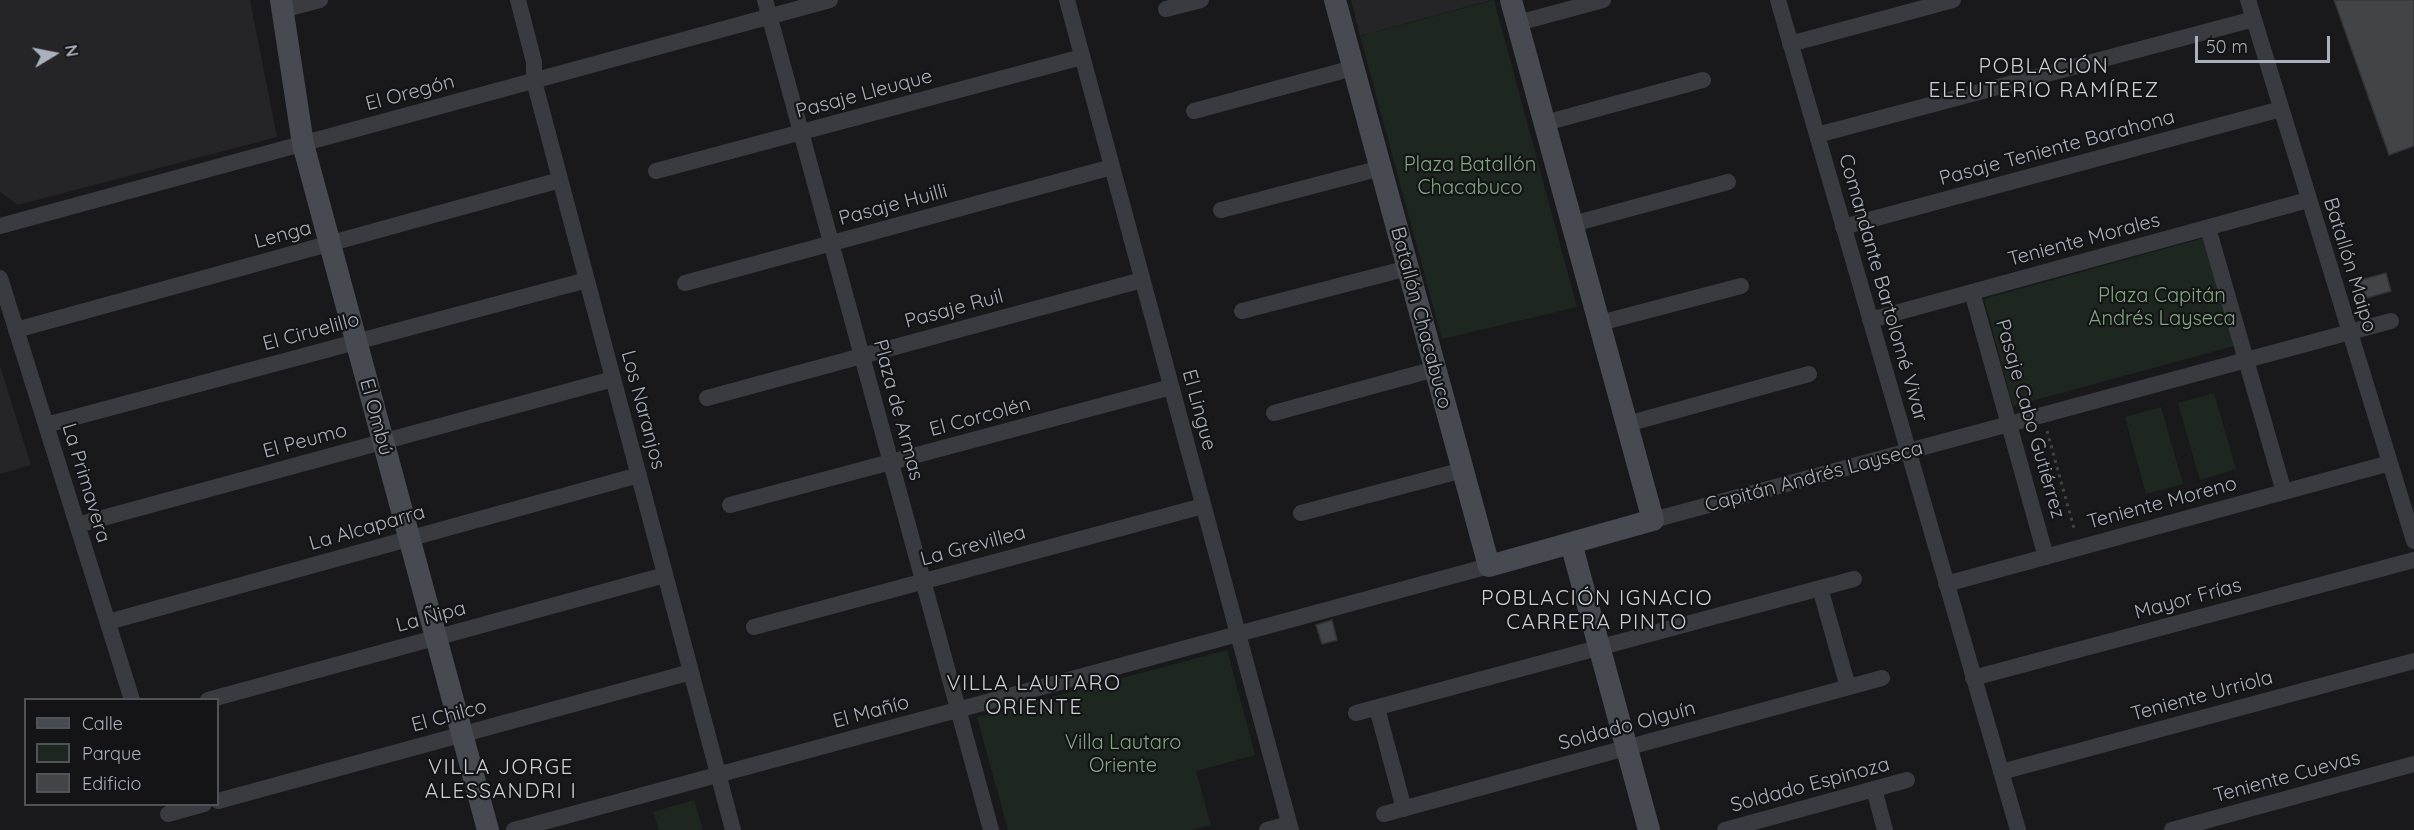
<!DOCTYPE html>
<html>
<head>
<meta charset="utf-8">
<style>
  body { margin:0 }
  #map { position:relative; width:2414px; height:830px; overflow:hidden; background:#19191b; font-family:Quicksand,sans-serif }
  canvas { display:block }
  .legend { position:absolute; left:24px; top:698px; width:195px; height:108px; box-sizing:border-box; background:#141416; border:2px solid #505358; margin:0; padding:8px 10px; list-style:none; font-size:18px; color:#aab1bc }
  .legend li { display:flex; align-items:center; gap:12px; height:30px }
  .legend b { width:30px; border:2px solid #505358 }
  .north { position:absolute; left:24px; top:24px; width:60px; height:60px; -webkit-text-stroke:4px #141416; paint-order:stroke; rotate:80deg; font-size:16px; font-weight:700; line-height:24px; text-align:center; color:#aab1bc }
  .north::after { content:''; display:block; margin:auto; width:21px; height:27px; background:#aab1bc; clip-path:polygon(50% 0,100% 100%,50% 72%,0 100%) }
  .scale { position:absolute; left:2195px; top:36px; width:135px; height:27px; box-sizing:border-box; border:3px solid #aab1bc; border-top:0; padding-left:8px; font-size:18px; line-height:21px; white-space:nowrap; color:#aab1bc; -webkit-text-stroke:4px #141416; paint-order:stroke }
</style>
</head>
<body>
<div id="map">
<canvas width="2414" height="830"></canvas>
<ul class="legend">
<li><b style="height:8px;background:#474a51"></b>Calle</li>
<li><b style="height:16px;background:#1e271f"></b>Parque</li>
<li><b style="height:16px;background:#434448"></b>Edificio</li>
</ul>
<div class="north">N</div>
<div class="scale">50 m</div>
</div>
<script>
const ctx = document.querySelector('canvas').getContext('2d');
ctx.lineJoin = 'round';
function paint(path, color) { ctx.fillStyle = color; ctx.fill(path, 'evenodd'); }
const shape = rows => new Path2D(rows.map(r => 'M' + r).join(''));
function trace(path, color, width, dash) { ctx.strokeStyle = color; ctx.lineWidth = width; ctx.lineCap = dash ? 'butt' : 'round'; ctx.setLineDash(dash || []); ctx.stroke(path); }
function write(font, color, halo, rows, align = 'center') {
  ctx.font = font + ' Quicksand,sans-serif'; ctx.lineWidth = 4.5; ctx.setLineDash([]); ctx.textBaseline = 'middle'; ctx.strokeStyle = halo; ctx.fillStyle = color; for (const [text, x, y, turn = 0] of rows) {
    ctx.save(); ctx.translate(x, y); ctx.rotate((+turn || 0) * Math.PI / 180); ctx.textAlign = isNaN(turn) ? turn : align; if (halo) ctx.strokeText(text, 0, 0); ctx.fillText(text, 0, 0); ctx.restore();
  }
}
paint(shape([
  [0,0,250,0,277,137,18,205,0,192],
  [1351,0,1491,0,1360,36],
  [0,366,31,465,0,474]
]), '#252528');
paint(shape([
  [1494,0,1577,307,1442,339,1360,36],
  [2204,238,2234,346,2013,406,1984,299],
  [2214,393,2236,469,2200,480,2178,403],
  [2161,407,2183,484,2146,494,2125,417],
  [1227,650,1255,755,1196,771,1211,825,1192,830,1008,830,977,717],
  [694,800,703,830,659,830,653,812]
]), '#1e271f');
const building = shape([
  [2334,0,2414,0,2414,146,2389,155,2334,0],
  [2386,273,2391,291,2360,300,2354,282,2386,273],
  [1332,620,1337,640,1322,644,1316,625,1332,620]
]);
paint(building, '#434448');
trace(building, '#333337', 1.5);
trace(shape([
  [2047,431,2075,532]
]), '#3f4248', 3, [3, 4.5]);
trace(shape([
  [518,0,534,62,534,81,733,830],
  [765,0,991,830],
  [1067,0,1291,830],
  [1778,0,2018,830],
  [2248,0,2414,541],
  [1166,9,1201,0],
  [282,10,320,0],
  [1518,23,1603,0],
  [1790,44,1953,0],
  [1194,111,1353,68],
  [1545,123,1703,80],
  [1817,135,2254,19],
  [656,171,1082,57],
  [1221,210,1381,168],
  [1573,224,1728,182],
  [0,226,830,0],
  [1843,227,2281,109],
  [2208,228,2284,492],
  [0,278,132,700],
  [685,283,1112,167],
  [1972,292,2046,557],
  [1242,311,1408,268],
  [1870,320,2308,200],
  [1600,323,1741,286],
  [16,330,560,180],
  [707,398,1142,280],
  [1274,413,1435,369],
  [1627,424,1809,374],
  [46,425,587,280],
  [730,505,1171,387],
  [1301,513,1463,470],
  [1653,520,2391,321],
  [77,525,613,379],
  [1946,584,2390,463],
  [1820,588,1848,687],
  [108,622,639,475],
  [754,627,1203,506],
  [1973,678,2414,560],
  [208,700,665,575],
  [1377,708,1404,809],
  [1356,713,1854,579],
  [2001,772,2414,661],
  [1874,789,1885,830],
  [218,801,691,672],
  [168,814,204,804],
  [1384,814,1882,678],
  [514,830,1489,566],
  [1267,830,1289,824],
  [1725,830,1907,780],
  [2172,830,2414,764]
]), '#3a3b41', 16);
trace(shape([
  [281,0,303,144,488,830],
  [1335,0,1489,566,1653,520,1511,0],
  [1571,543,1649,830]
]), '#474a51', 22);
write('20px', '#aab1bc', '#141416', [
  ["El Oregón",410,93,-15],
  ["Pasaje Lleuque",864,94,-15],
  ["Pasaje Teniente Barahona",2057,148,-15],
  ["Pasaje Huilli",893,205,-15],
  ["Lenga",283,235,-15],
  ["Teniente Morales",2084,240,-15],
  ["Batallón Maipo",2350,265,73],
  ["Comandante Bartolomé Vivar",1883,288,74],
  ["Pasaje Ruil",954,309,-15],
  ["Batallón Chacabuco",1421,318,75],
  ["El Ciruelillo",311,332,-15],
  ["Los Naranjos",643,410,75],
  ["Plaza de Armas",898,410,75],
  ["El Lingue",1199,410,75],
  ["El Ombú",376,417,75],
  ["El Corcolén",980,417,-15],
  ["Pasaje Cabo Gutiérrez",2030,419,74],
  ["El Peumo",305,441,-15],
  ["Capitán Andrés Layseca",1814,477,-15],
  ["La Primavera",86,483,73],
  ["Teniente Moreno",2162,503,-15],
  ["La Alcaparra",367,528,-16],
  ["La Grevillea",973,546,-15],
  ["Mayor Frías",2188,599,-15],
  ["La Ñipa",431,617,-15],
  ["Teniente Urriola",2202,696,-15],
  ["El Mañío",871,712,-15],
  ["El Chilco",449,716,-15],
  ["Soldado Olguín",1627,726,-15],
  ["Teniente Cuevas",2287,777,-15],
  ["Soldado Espinoza",1810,785,-15]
]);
write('20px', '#81a880', '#141416', [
  ["Plaza Batallón",1470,165],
  ["Chacabuco",1470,188],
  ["Plaza Capitán",2162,296],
  ["Andrés Layseca",2162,319],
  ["Villa Lautaro",1123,743],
  ["Oriente",1123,766]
]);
ctx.letterSpacing = '1.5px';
write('21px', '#ccd0d7', '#141416', [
  ["POBLACIÓN",2044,67],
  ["ELEUTERIO RAMÍREZ",2044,91],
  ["POBLACIÓN IGNACIO",1597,599],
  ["CARRERA PINTO",1597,623],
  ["VILLA LAUTARO",1034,684],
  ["ORIENTE",1034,708],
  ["VILLA JORGE",501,768],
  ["ALESSANDRI I",501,792]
]);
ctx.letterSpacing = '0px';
</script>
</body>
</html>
